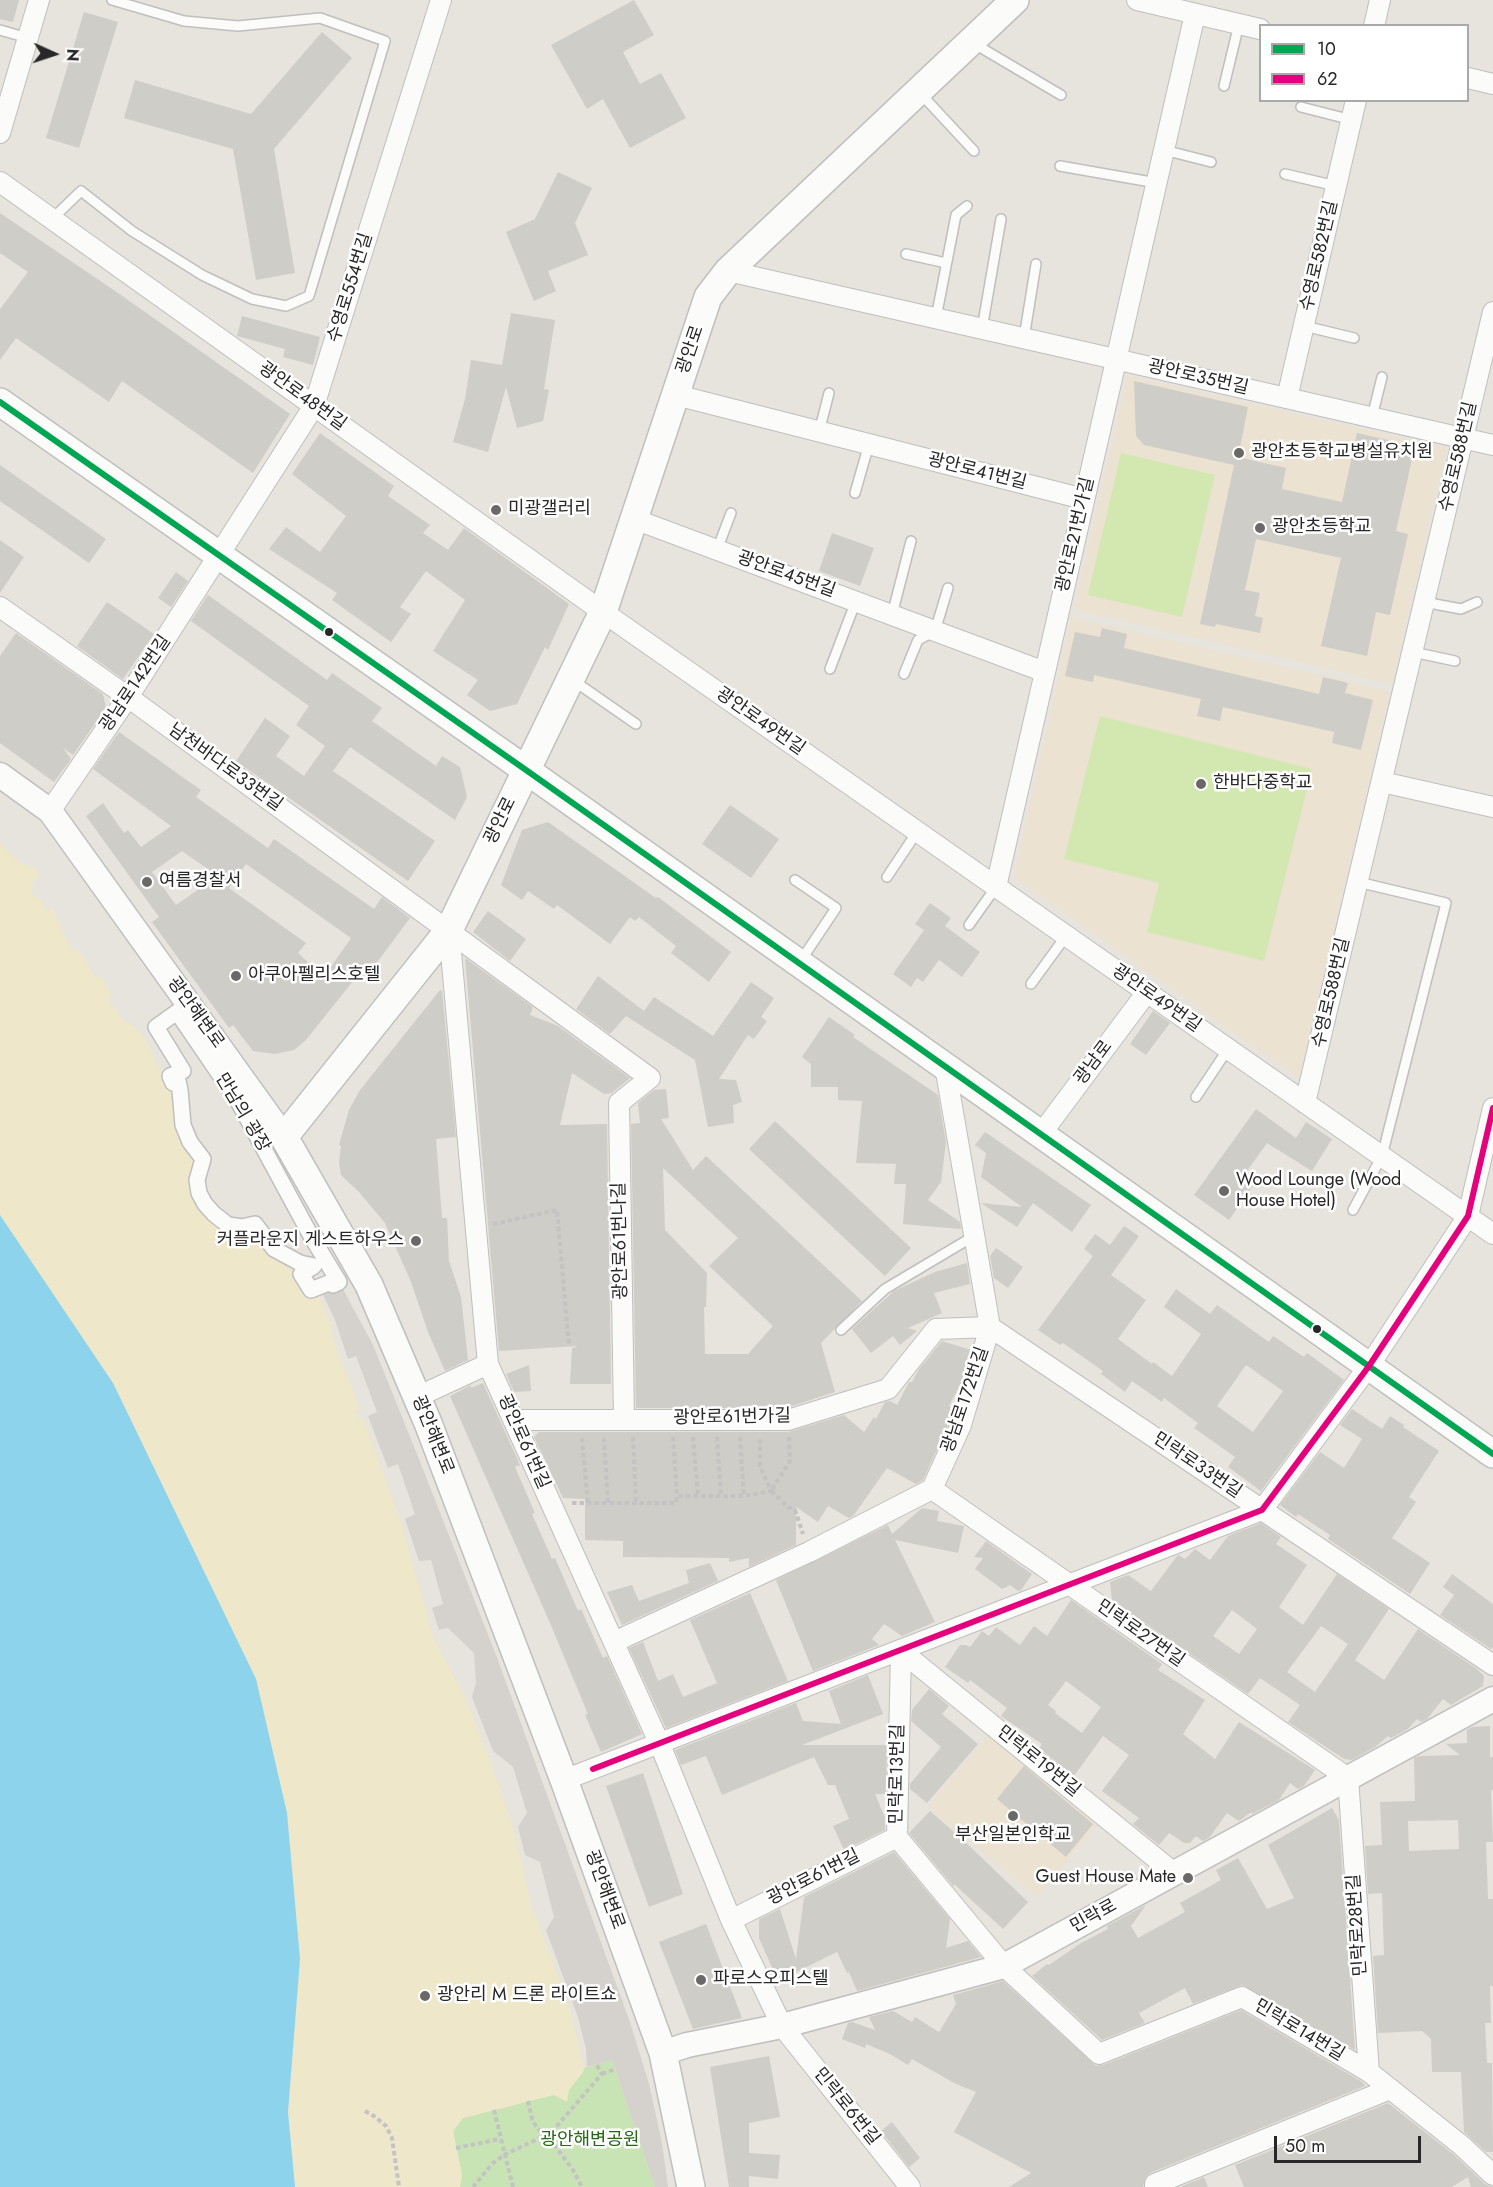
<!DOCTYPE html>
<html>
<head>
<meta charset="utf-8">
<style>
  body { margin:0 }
  #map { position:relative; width:1493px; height:2187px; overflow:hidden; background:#e7e3dd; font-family:Jost,sans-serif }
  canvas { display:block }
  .legend { position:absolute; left:1259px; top:24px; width:210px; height:78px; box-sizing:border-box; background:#fff; border:2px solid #a9a9a9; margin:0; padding:8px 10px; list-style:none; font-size:18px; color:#282828 }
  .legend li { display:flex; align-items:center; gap:12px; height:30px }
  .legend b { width:30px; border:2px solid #a9a9a9 }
  .north { position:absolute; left:24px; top:24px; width:60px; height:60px; -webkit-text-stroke:4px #fff; paint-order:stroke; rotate:93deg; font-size:16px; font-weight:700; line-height:24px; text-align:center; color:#282828 }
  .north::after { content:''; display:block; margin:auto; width:21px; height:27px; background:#282828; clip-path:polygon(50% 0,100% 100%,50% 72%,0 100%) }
  .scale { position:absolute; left:1274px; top:2136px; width:147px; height:27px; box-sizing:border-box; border:3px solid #282828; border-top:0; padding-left:8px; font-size:18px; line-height:21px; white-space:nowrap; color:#282828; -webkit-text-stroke:4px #fff; paint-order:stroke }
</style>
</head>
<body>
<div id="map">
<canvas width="1493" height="2187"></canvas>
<ul class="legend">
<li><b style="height:8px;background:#00a651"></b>10</li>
<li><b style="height:8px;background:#e5007d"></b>62</li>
</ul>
<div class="north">N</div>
<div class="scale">50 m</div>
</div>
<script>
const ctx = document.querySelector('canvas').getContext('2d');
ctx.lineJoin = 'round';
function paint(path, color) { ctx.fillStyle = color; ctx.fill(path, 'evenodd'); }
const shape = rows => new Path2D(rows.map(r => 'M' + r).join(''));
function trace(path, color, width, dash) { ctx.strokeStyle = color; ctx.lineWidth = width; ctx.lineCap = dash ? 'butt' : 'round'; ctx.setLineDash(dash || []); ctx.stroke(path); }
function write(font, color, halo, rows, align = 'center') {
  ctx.font = font + ' Jost,"Noto Sans KR",sans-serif'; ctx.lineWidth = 5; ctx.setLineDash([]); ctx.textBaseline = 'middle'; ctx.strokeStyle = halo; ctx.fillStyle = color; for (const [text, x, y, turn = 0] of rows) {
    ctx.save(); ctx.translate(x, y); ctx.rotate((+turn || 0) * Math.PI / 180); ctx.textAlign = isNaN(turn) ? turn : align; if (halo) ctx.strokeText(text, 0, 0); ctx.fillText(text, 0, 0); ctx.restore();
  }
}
paint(shape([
  [1128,376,1446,448,1392,684,1074,609],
  [1072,618,1390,691,1299,1078,1014,877],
  [989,1734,1097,1825,1037,1897,928,1807]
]), '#ebe2d1');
paint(shape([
  [612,2060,655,2187,460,2187,462,2175,453,2131,463,2118,569,2090,583,2072,584,2068]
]), '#c8e4b4');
paint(shape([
  [0,843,19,862,35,868,39,876,34,881,31,895,41,899,44,909,53,909,71,949,82,954,94,977,101,977,111,993,110,1001,111,1005,116,1008,121,1018,134,1027,145,1038,156,1064,161,1071,170,1076,203,1159,197,1180,214,1214,255,1224,302,1274,321,1291,319,1296,329,1319,336,1348,360,1409,355,1411,358,1420,363,1418,400,1519,434,1639,465,1697,492,1766,513,1827,532,1908,569,2005,584,2068,583,2072,569,2090,567,2102,554,2095,463,2118,453,2131,462,2175,460,2187,295,2187,288,2112,300,1959,287,1813,256,1679,113,1383,0,1215]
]), '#eee7c9');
paint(shape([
  [1121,453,1215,475,1182,617,1088,595],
  [1100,716,1312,769,1264,961,1147,932,1159,883,1064,859]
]), '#d3e8b1');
paint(shape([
  [339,1282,373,1345,417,1454,496,1655,630,2022,649,2084,662,2143,668,2187,655,2187,612,2060,587,2067,586,2049,578,2017,546,1930,554,1917,540,1862,525,1855,518,1827,527,1813,513,1767,493,1751,472,1697,476,1683,474,1653,448,1628,439,1630,432,1608,443,1604,431,1560,419,1561,405,1519,415,1514,398,1464,388,1468,368,1416,377,1412,356,1356,348,1359,335,1320,319,1286]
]), '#d5d1cc');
paint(shape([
  [0,1215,113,1383,256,1679,287,1813,300,1959,288,2112,295,2187,0,2187]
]), '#8dd3ec');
paint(shape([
  [0,0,19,0,13,22,0,19],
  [634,0,654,35,623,52,640,84,661,73,686,118,630,148,603,99,587,109,551,45],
  [84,12,118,22,79,148,46,138],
  [322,32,352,58,274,149,295,273,256,280,233,149,124,118,135,80,251,114],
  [558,172,592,188,575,223,588,255,548,271,556,291,534,301,506,232,535,219],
  [0,213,118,293,290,414,253,473,122,381,109,402,16,338,0,360,0,309,28,272,0,253],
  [511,313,555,320,544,389,549,390,543,421,517,428,506,387,488,452,453,442,465,399,471,360,502,365],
  [242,316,320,337,313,365,283,357,285,349,237,336],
  [1134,381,1248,407,1238,457,1286,468,1282,489,1342,502,1357,433,1415,446,1396,531,1408,534,1390,615,1376,612,1367,656,1321,646,1341,558,1256,539,1245,590,1260,593,1255,616,1263,618,1260,633,1216,624,1215,627,1200,624,1234,465,1144,445,1136,436],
  [320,433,394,486,388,496,430,525,423,533,448,550,464,528,569,604,548,650,545,647,517,704,490,711,467,695,478,680,433,651,465,600,426,571,400,607,411,614,391,642,332,600,337,593,269,549,286,527,320,552,346,516,292,474],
  [0,465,106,539,89,563,0,501],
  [832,533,874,548,860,586,819,571],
  [0,540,24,557,0,593],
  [176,572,188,581,171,607,158,598],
  [208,595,327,680,332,673,382,708,372,721,436,766,442,756,460,767,467,797,455,820,350,747,333,771,435,841,408,881,236,761,265,718,290,736,276,756,304,776,325,746,296,725,309,706,191,621],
  [107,602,154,634,123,679,77,646],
  [1102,628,1127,634,1124,648,1319,694,1323,677,1348,683,1345,693,1373,700,1361,750,1332,743,1334,732,1223,707,1220,721,1197,716,1201,699,1094,675,1093,682,1065,676,1075,632,1100,637],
  [16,633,103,694,106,708,73,755,63,748,71,759,54,782,0,743,0,656],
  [119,732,201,790,196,797,268,848,274,839,374,909,382,897,410,918,363,981,357,976,306,1040,294,1050,275,1054,253,1051,233,1025,229,1028,152,922,159,917,86,816,103,803,124,833,128,830,141,847,171,826,93,769],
  [182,851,218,876,176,905,152,872],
  [246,864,351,938,324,977,298,953,306,943,229,888],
  [730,805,779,839,751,878,702,844],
  [548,822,656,898,658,897,731,952,709,982,671,953,676,946,639,917,635,921,630,917,610,944,557,905,554,909,528,891,522,900,501,885,522,830],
  [930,903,951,918,945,926,980,952,962,977,939,960,923,982,917,978,911,987,893,974,924,930,915,924],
  [488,911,526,939,510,961,473,932],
  [465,958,533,1007,530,1015,558,1026,630,1078,612,1093,604,1094,572,1073,560,1125,607,1124,611,1384,570,1384,572,1348,578,1346,499,1351],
  [598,976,644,1011,654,997,713,1036,751,982,774,998,761,1017,767,1021,754,1039,748,1035,719,1079,736,1080,742,1102,733,1105,734,1123,708,1127,695,1060,626,1016,610,1034,576,1009],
  [440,990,442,991,456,1137,436,1139,442,1218,447,1218,449,1261,461,1297,468,1360,445,1371,428,1332,411,1282,385,1223,359,1192,341,1175,339,1163,341,1146,339,1145,349,1110,360,1090],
  [1153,1011,1170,1023,1146,1055,1130,1044],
  [829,1017,855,1035,853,1037,938,1095,946,1142,941,1182,928,1200,960,1222,961,1229,903,1224,906,1184,894,1184,896,1164,856,1163,862,1101,838,1100,838,1087,811,1087,811,1064,802,1057],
  [666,1089,669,1118,661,1119,693,1170,706,1156,862,1301,821,1343,835,1392,786,1408,636,1408,631,1124,640,1123,638,1103,654,1090],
  [663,1168,738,1238,709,1266,773,1326,748,1354,705,1354,704,1307,706,1307,707,1273,665,1230],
  [1256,1109,1296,1138,1306,1122,1332,1139,1312,1171,1267,1143,1242,1178,1253,1186,1229,1220,1194,1195],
  [775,1121,911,1248,885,1276,749,1149],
  [985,1132,1091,1205,1072,1232,1033,1203,1017,1227,981,1203,1022,1207,981,1177,986,1153,975,1145],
  [1124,1226,1139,1236,1111,1275,1146,1300,1118,1339,1152,1364,1153,1362,1172,1376,1201,1334,1164,1307,1176,1289,1210,1314,1217,1305,1269,1342,1273,1336,1304,1357,1307,1353,1344,1380,1261,1491,1228,1467,1235,1457,1194,1428,1198,1423,1164,1398,1162,1402,1132,1381,1125,1392,1101,1374,1103,1371,1063,1343,1060,1345,1038,1330,1093,1256,1084,1249,1095,1234,1110,1245],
  [1246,1365,1283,1391,1253,1432,1217,1406],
  [996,1248,1023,1267,1008,1288,994,1278,990,1256],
  [967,1263,970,1284,934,1293,942,1313,908,1328,917,1331,900,1345,893,1336,871,1353,852,1329,894,1291,935,1272],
  [942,1341,971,1350,961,1383,949,1406,953,1408,950,1421,923,1480,916,1484,887,1468,854,1515,849,1518,828,1506,818,1522,796,1507,796,1545,749,1567,749,1558,729,1562,729,1558,623,1557,623,1541,585,1540,585,1499,563,1498,534,1437,539,1432,788,1432,844,1415,864,1432,874,1417,876,1419,885,1402,890,1401,897,1405,909,1382,912,1382,919,1369],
  [529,1365,531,1391,514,1392,506,1374],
  [483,1383,520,1465,515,1467,535,1513,532,1514,552,1559,555,1558,578,1611,581,1609,603,1658,607,1656,642,1734,601,1752,585,1715,588,1714,550,1623,450,1396,471,1385,471,1388],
  [1352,1409,1382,1429,1390,1416,1404,1425,1403,1427,1439,1451,1409,1497,1416,1502,1392,1538,1430,1563,1410,1594,1328,1539,1330,1535,1298,1514,1296,1517,1280,1505,1320,1452,1344,1468,1362,1439,1340,1425],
  [922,1508,939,1511,937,1521,964,1526,958,1553,895,1540,935,1622,902,1636,884,1624,872,1639,879,1645,813,1671,776,1580,888,1525,892,1534],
  [1261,1523,1281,1537,1276,1544,1307,1565,1279,1607,1303,1625,1337,1574,1389,1609,1355,1660,1384,1680,1418,1629,1477,1669,1484,1676,1483,1686,1451,1705,1443,1699,1427,1719,1421,1722,1417,1719,1408,1729,1391,1738,1388,1736,1375,1747,1352,1760,1344,1759,1288,1722,1300,1705,1260,1678,1248,1694,1112,1600,1110,1582,1128,1575,1151,1591,1177,1556,1179,1555,1185,1559,1195,1549,1210,1560,1228,1536],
  [1232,1610,1257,1629,1239,1654,1213,1636],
  [1321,1626,1348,1644,1315,1692,1287,1672],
  [986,1541,1032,1574,1021,1590,1018,1591,1010,1585,1002,1589,975,1569,983,1558,974,1557],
  [710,1563,718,1581,622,1625,607,1592,632,1585,639,1601,689,1583,686,1570],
  [1452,1574,1493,1604,1493,1647,1491,1649,1440,1615,1454,1595,1443,1587],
  [750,1593,788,1681,666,1728,629,1648,643,1642,658,1681,673,1674,683,1697,717,1683,690,1620],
  [1071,1600,1162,1664,1158,1670,1205,1700,1183,1734,1215,1759,1239,1722,1315,1770,1304,1786,1298,1789,1290,1783,1279,1800,1252,1814,1251,1812,1239,1821,1227,1813,1209,1838,1203,1841,1196,1836,1190,1843,1184,1843,1169,1833,1159,1845,1133,1824,1139,1818,1102,1791,1129,1755,1103,1736,1074,1776,1039,1748,1042,1744,1001,1716,1007,1708,970,1680,968,1683,945,1667,960,1645,966,1645,970,1647,982,1631,989,1636,996,1627,1020,1645,1034,1626,1047,1636],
  [1066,1681,1101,1707,1082,1733,1055,1713,1056,1711,1048,1705],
  [868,1675,883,1714,802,1745,887,1745,886,1794,875,1794,885,1818,885,1830,844,1850,833,1826,849,1819,835,1785,828,1785,814,1757,722,1795,706,1756,681,1765,675,1750,796,1703,803,1721,841,1724,829,1691],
  [929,1689,949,1706,942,1714,978,1744,927,1803,910,1789,910,1784,941,1747,911,1721,912,1710],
  [1490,1726,1490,1757,1493,1757,1493,1790,1491,1790,1493,1842,1486,1842,1488,1899,1493,1899,1493,1986,1490,1986,1491,2023,1485,2023,1487,2063,1492,2063,1493,2152,1486,2152,1464,2132,1461,2072,1432,2072,1431,2039,1422,2031,1378,2033,1373,1956,1384,1955,1382,1893,1368,1894,1365,1846,1382,1845,1380,1802,1415,1801,1414,1758,1419,1756,1460,1755,1446,1744,1467,1743,1467,1730,1472,1727],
  [1458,1820,1459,1849,1409,1851,1408,1821],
  [1024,1766,1093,1824,1066,1857,997,1799],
  [643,1773,683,1894,649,1907,606,1786],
  [1332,1808,1339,1820,1355,2050,1242,1985,1193,2004,1185,1988,1139,2013,1145,2023,1102,2040,1032,1976,1047,1964,1049,1965,1081,1943,1108,1929,1107,1926,1146,1905,1131,1926,1138,1938,1185,1912,1180,1903,1221,1880,1216,1870,1238,1858,1267,1909,1294,1898,1268,1845],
  [930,1811,961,1838,1028,1902,1003,1929,954,1884,954,1887,909,1833],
  [894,1852,950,1919,946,1948,968,1941,981,1957,857,1991,849,1972,847,1973,837,1952,778,1981,759,1938,759,1919,780,1909,796,1959,804,1897],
  [706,1924,742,2018,693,2029,659,1942],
  [1003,1981,1096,2066,1103,2065,1241,2010,1362,2082,1365,2086,1150,2173,1145,2178,1143,2187,1009,2187,1031,2173,954,2132,976,2092,956,2084,912,2059,908,2065,890,2054,866,2044,865,2048,842,2039,848,2023,852,2022,875,2030,869,2017,893,2011,912,2022,915,2017,939,2032,956,2004,953,1995],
  [769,2056,780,2117,749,2123,749,2153,780,2155,778,2179,749,2176,749,2187,729,2187,710,2067],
  [1388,2103,1453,2154,1485,2184,1493,2187,1471,2187,1468,2177,1452,2187,1244,2187,1235,2165],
  [892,2122,920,2158,909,2167,881,2131],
  [1204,2177,1208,2187,1180,2187]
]), '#cfcdc8');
const service = shape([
  [0,30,28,38],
  [973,43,1061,95],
  [1224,86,1239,24],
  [921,94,974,151],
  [1301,107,1352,120],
  [1164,150,1211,162],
  [1060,166,1157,183],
  [1285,174,1336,186],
  [52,219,81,191,132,231,202,275,252,299,286,306,309,296,385,41,320,18,238,26,184,21,112,0],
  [906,254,946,263],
  [936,318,956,215,967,206],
  [1304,326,1354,338],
  [982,329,1001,219],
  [1024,338,1036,264],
  [1372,417,1382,377],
  [819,432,829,393],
  [855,493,869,444],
  [717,550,731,513],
  [1424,602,1461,609,1477,602],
  [892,615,911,541],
  [1413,652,1455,661],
  [830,669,856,601],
  [904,674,918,640,935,631,948,588],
  [574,681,636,724],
  [887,877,917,832],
  [795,880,836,908,800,962],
  [969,925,996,887],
  [1031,984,1066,936],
  [1196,1097,1228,1049],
  [1353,1210,1382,1156,1446,903,1358,882],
  [841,1330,885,1289,974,1236]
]);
const pedestrian = shape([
  [177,1012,239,1103,311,1236,339,1282,333,1285,331,1282,311,1290,301,1274,314,1266,300,1263,274,1249,255,1224,242,1227,228,1225,214,1214,205,1204,199,1193,197,1180,203,1159,190,1142,183,1125,180,1090,178,1081,173,1083,170,1076,183,1071,156,1027,177,1012]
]);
const minor = shape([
  [1137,0,1260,29],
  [1374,26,1380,0],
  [1468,78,1493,84],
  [0,133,39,0],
  [0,182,603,612,1493,1234],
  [728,271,1493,445],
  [676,395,1084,499],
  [1287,398,1356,100],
  [634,519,1045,672],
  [0,607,128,697,650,1078,619,1103,624,1419],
  [1382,782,1493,807],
  [50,811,128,697,314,406,441,0],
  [996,887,1195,14],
  [449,930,488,1364,661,1747,731,1920,782,2026,910,2187],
  [1305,1103,1493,312],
  [1041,1134,1147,992],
  [417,1397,488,1364],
  [513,1420,788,1420,888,1389,936,1329,990,1327,1493,1665],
  [932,1489,1348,1778,1369,2072],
  [614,1642,809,1552,932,1489,961,1425,990,1327,945,1066],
  [901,1651,897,1837,1004,1966,1099,2054,1242,1997,1369,2072,1461,2145,1493,2175],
  [901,1651,1174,1873],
  [564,1780,1262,1510,1369,1366,1468,1216,1493,1108],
  [731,1920,897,1837],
  [1155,2187,1155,2184,1390,2089]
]);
const tertiary = shape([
  [0,775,50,811,284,1137],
  [663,2053,687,2045,782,2026,1004,1966,1493,1699]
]);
const secondary = shape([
  [0,402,526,770,1493,1454],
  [691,2187,663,2053,564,1780,428,1423,369,1285,284,1137,449,930,603,612,708,297,728,271,1015,0]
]);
trace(service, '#c0bfbf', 12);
trace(pedestrian, '#c0bfbf', 18);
trace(minor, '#c0bfbf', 22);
trace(tertiary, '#c0bfbf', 27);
trace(secondary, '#c0bfbf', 30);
trace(shape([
  [493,1224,557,1210,569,1346],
  [633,1437,636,1503],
  [673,1437,677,1496],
  [693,1437,698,1496],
  [717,1437,721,1496],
  [740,1437,744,1496],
  [789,1437,790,1461,771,1491,788,1507,795,1510,803,1534],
  [582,1438,588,1503],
  [604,1438,608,1503],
  [572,1503,676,1503,677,1496,744,1496,771,1491,760,1466,760,1438],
  [602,2074,615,2069],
  [528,2101,532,2119,537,2128,553,2143,573,2170,582,2187],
  [494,2110,513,2187],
  [365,2111,374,2116,386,2126,392,2138,399,2187],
  [456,2148,500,2139],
  [473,2187,492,2164,504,2155,544,2136,555,2128,602,2074,596,2064]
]), '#c4c3c3', 4, [4.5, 3]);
trace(service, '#fbfbfa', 9);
trace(pedestrian, '#fbfbfa', 15);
trace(minor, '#fbfbfa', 20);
trace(tertiary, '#fbfbfa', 24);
trace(secondary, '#fbfbfa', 27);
trace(shape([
  [0,402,526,770,1493,1454]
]), '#00a651', 6);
trace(shape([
  [593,1769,1262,1510,1369,1366,1468,1216,1493,1108]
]), '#e5007d', 6);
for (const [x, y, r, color] of [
  [1239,453,6,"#6b6967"],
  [496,510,6,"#6b6967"],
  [1260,528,6,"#6b6967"],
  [329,632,5,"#282828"],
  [1201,784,6,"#6b6967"],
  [147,882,6,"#6b6967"],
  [236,976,6,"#6b6967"],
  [1224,1191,6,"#6b6967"],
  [416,1241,6,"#6b6967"],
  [1317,1329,5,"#282828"],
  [1013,1816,6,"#6b6967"],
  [1188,1878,6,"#6b6967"],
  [701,1980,6,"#6b6967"],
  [425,1996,6,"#6b6967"]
]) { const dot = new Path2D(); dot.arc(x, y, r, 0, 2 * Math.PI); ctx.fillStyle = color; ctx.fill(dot); trace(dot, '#fff', 2); }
write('18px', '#282828', '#fff', [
  ["수영로582번길",1320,256,-77],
  ["수영로554번길",351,288,-73],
  ["광안로",691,350,-71],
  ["광안로35번길",1198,378,13],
  ["광안로48번길",302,397,36],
  ["수영로588번길",1459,457,-77],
  ["광안로41번길",977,472,14],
  ["광안로21번가길",1076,535,-77],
  ["광안로45번길",786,575,20],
  ["광남로142번길",136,684,-56],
  ["광안로49번길",760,722,35],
  ["남천바다로33번길",225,768,36],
  ["광안로",501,821,-64],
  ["수영로588번길",1332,993,-77],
  ["광안로49번길",1156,999,35],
  ["광안해변로",195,1013,54],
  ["광남로",1094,1063,-53],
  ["만남의 광장",242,1113,59],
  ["광안로61번나길",621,1241,-91],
  ["광남로172번길",966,1400,-71],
  ["광안로61번가길",732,1418,-1],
  ["광안해변로",432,1435,68],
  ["광안로61번길",523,1442,66],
  ["민락로33번길",1197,1466,34],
  ["민락로27번길",1140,1634,35],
  ["민락로19번길",1038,1762,39],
  ["민락로13번길",898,1774,-89],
  ["광안로61번길",814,1878,-27],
  ["광안해변로",604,1890,70],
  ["민락로",1094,1917,-29],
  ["민락로28번길",1358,1925,-94],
  ["민락로14번길",1299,2031,31],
  ["민락로6번길",846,2107,51]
]);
write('18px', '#282828', '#fff', [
  ["광안초등학교병설유치원",1251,453],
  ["미광갤러리",508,510],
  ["광안초등학교",1272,528],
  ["한바다중학교",1213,784],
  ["여름경찰서",159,882],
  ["아쿠아펠리스호텔",248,976],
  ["Wood Lounge (Wood",1236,1181],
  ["House Hotel)",1236,1202],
  ["커플라운지 게스트하우스",404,1241,"right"],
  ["부산일본인학교",1013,1836,"center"],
  ["Guest House Mate",1176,1878,"right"],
  ["파로스오피스텔",713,1980],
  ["광안리 M 드론 라이트쇼",437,1996]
], 'left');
write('18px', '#266716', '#fff', [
  ["광안해변공원",590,2141]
]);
</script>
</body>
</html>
